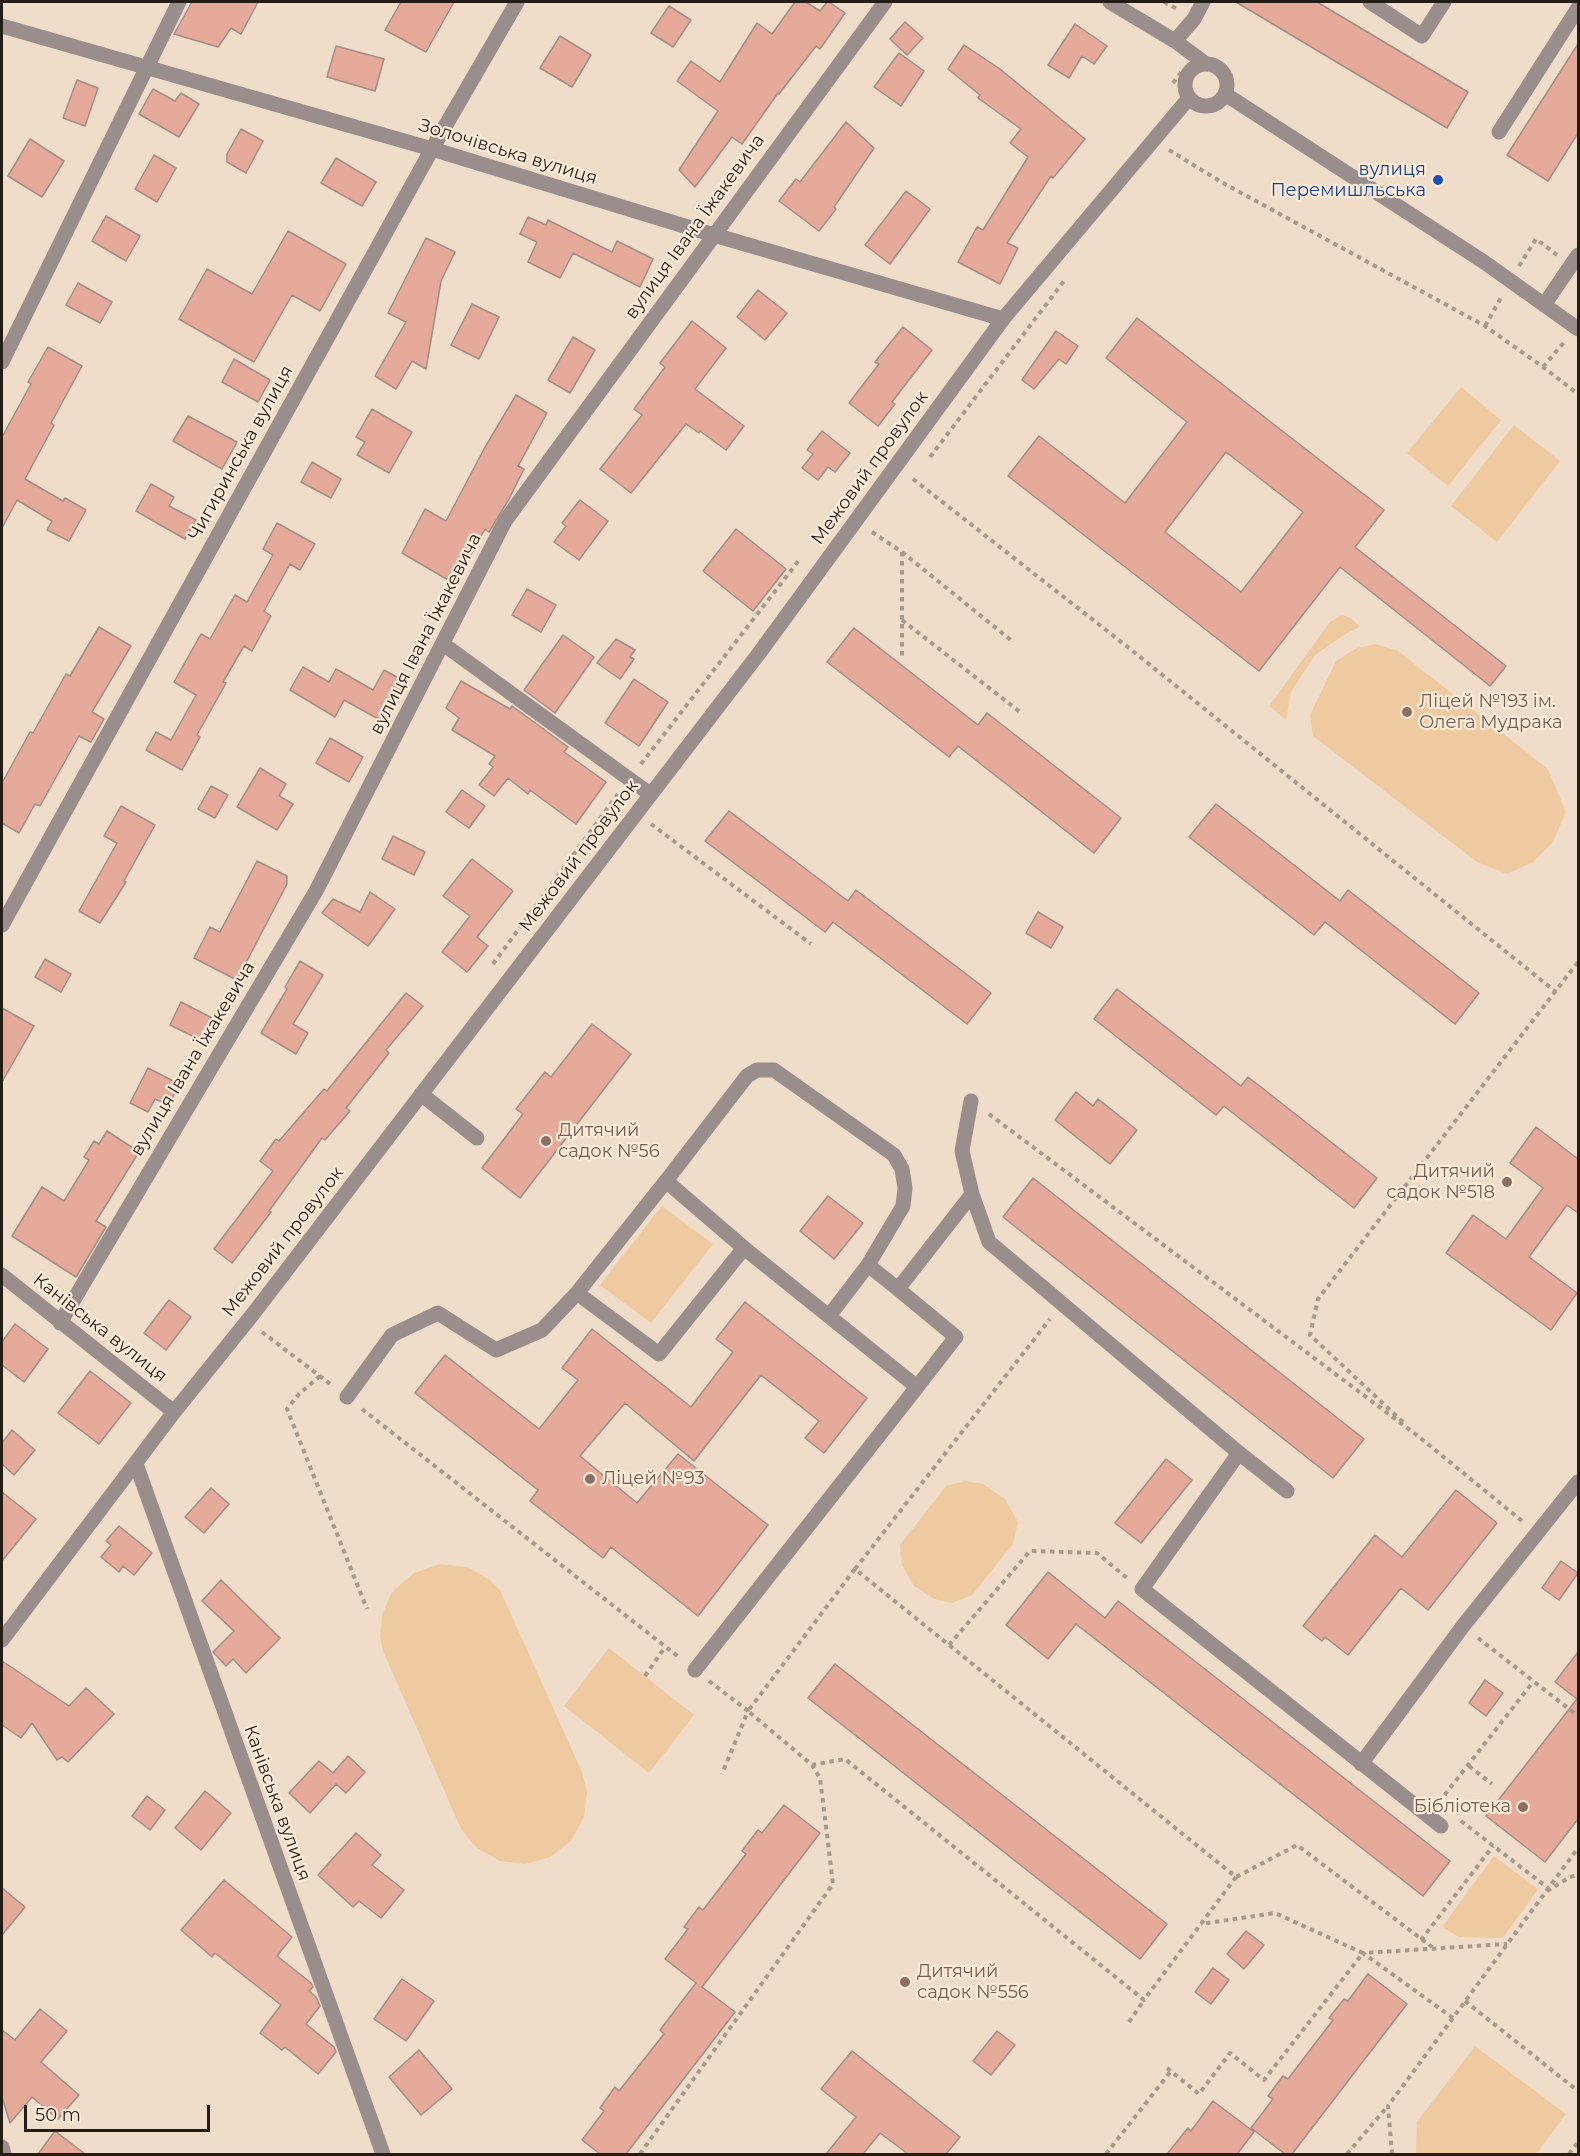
<!DOCTYPE html>
<html>
<head>
<meta charset="utf-8">
<style>
  body { margin:0 }
  #map { position:relative; width:1580px; height:2156px; overflow:hidden; background:#efddca; font-family:Montserrat,sans-serif }
  canvas { display:block }
  .frame { position:absolute; inset:0; border:3px solid #241d16; pointer-events:none }
  .scale { position:absolute; left:24px; top:2105px; width:186px; height:27px; box-sizing:border-box; border:3px solid #241d16; border-top:0; padding-left:8px; font-size:18px; line-height:21px; white-space:nowrap; color:#241d16; -webkit-text-stroke:4px #fdead7; paint-order:stroke }
</style>
</head>
<body>
<div id="map">
<canvas width="1580" height="2156"></canvas>
<div class="frame"></div>
<div class="scale">50 m</div>
</div>
<script>
const ctx = document.querySelector('canvas').getContext('2d');
ctx.lineJoin = 'round';
function paint(path, color) { ctx.fillStyle = color; ctx.fill(path, 'evenodd'); }
const shape = rows => new Path2D(rows.map(r => 'M' + r).join(''));
function trace(path, color, width, dash) { ctx.strokeStyle = color; ctx.lineWidth = width; ctx.lineCap = dash ? 'butt' : 'round'; ctx.setLineDash(dash || []); ctx.stroke(path); }
function write(font, color, halo, rows, align = 'center') {
  ctx.font = font + ' Montserrat,sans-serif'; ctx.lineWidth = 4.5; ctx.setLineDash([]); ctx.textBaseline = 'middle'; ctx.strokeStyle = halo; ctx.fillStyle = color; for (const [text, x, y, turn = 0] of rows) {
    ctx.save(); ctx.translate(x, y); ctx.rotate((+turn || 0) * Math.PI / 180); ctx.textAlign = isNaN(turn) ? turn : align; if (halo) ctx.strokeText(text, 0, 0); ctx.fillText(text, 0, 0); ctx.restore();
  }
}
paint(shape([
  [1461,387,1501,420,1448,486,1407,453],
  [1514,425,1560,461,1497,542,1451,506],
  [1342,615,1351,618,1360,627,1347,633,1315,655,1291,692,1286,720,1269,706,1330,622],
  [1376,644,1398,651,1548,769,1566,812,1553,842,1533,862,1507,874,1477,862,1313,736,1310,715,1336,661,1357,648],
  [662,1206,713,1244,651,1323,600,1285],
  [965,1481,983,1484,1005,1499,1018,1522,1013,1544,972,1595,952,1603,934,1599,914,1586,902,1565,900,1545,946,1486],
  [440,1564,467,1567,490,1580,500,1590,582,1772,587,1792,584,1817,571,1841,550,1857,525,1864,500,1861,477,1848,468,1838,461,1829,383,1651,380,1637,382,1615,390,1596,395,1589,414,1573],
  [609,1648,694,1715,649,1773,564,1706],
  [1494,1856,1538,1889,1503,1938,1459,1937,1442,1927],
  [1475,2046,1566,2114,1536,2154,1416,2154,1417,2122]
]), '#efc9a0');
const building = shape([
  [192,2,258,2,241,34,231,28,218,47,174,34,192,2],
  [401,2,454,2,426,52,385,30,401,2],
  [795,2,806,2,820,11,827,2,829,2,845,13,820,49,816,46,779,94,778,93,742,144,732,137,695,187,679,170,718,111,677,81,691,61,720,82,757,23,772,34,795,2],
  [1236,2,1317,2,1468,92,1447,128,1236,2],
  [669,6,691,20,673,47,651,33,669,6],
  [905,22,923,38,907,55,890,39,905,22],
  [1075,24,1107,46,1094,64,1082,56,1069,78,1048,65,1075,24],
  [560,36,591,55,572,87,540,68,560,36],
  [1578,44,1578,133,1548,181,1507,155,1578,44],
  [964,45,1000,69,1085,139,1053,178,1051,176,1007,243,1018,248,1000,284,958,262,977,227,983,230,1028,157,1010,143,1021,129,978,98,980,95,948,69,964,45],
  [336,46,384,59,375,91,327,77,336,46],
  [899,53,924,71,901,106,874,87,899,53],
  [77,80,98,88,85,126,63,118,77,80],
  [153,89,175,101,181,93,199,104,179,137,139,114,153,89],
  [846,122,874,148,834,207,836,209,819,231,779,201,796,179,800,182,846,122],
  [241,129,263,141,246,173,227,162,227,154,241,129],
  [30,139,64,161,42,197,8,176,30,139],
  [154,155,176,168,157,202,135,189,154,155],
  [336,158,376,182,362,206,321,183,336,158],
  [906,191,930,209,890,264,865,245,906,191],
  [106,216,140,236,126,261,92,241,106,216],
  [528,217,546,225,548,220,612,252,617,241,653,259,640,287,573,253,560,278,528,262,537,242,520,234,528,217],
  [288,231,346,264,320,311,292,295,254,362,179,319,207,269,252,294,288,231],
  [426,238,455,252,441,281,426,369,412,361,396,389,375,376,406,322,388,313,426,238],
  [78,283,112,302,100,323,66,305,78,283],
  [758,290,787,313,765,340,737,317,758,290],
  [472,304,499,317,479,359,451,345,472,304],
  [1137,318,1384,510,1355,547,1506,666,1490,686,1340,567,1259,671,1008,476,1039,436,1125,503,1187,422,1106,358,1137,318],
  [1226,452,1303,512,1241,592,1165,532,1226,452],
  [692,321,726,348,695,389,744,426,726,450,700,431,699,433,686,424,631,493,600,469,642,415,634,409,665,367,660,363,692,321],
  [903,327,932,350,892,402,895,404,878,426,849,403,879,364,875,362,903,327],
  [1056,331,1078,346,1066,364,1059,359,1034,389,1022,380,1056,331],
  [573,337,595,350,570,393,548,380,573,337],
  [48,347,82,366,51,423,54,425,25,479,63,501,65,498,86,510,69,541,47,530,52,521,17,500,2,528,2,437,31,384,28,382,48,347],
  [234,359,270,380,258,402,222,382,234,359],
  [516,395,547,413,518,466,524,469,509,499,489,532,485,529,455,584,402,553,425,509,446,521,484,449,516,395],
  [372,409,412,432,389,473,357,455,365,442,356,437,372,409],
  [188,416,237,442,222,469,173,441,188,416],
  [822,431,850,453,835,472,828,467,818,480,802,468,813,454,807,450,822,431],
  [312,462,341,479,331,498,301,482,312,462],
  [151,484,174,497,169,506,196,520,185,539,136,511,151,484],
  [580,500,608,521,579,560,554,542,566,526,562,523,580,500],
  [277,523,315,544,300,570,290,564,264,611,271,616,252,651,244,646,223,682,226,683,197,735,200,737,182,770,146,750,156,732,171,740,196,695,174,682,201,634,210,639,235,595,247,602,273,555,263,549,277,523],
  [736,529,786,569,753,611,703,571,736,529],
  [527,589,556,605,541,632,512,615,527,589],
  [99,627,131,646,92,712,104,719,91,742,79,736,40,806,35,804,19,833,2,823,2,783,30,732,33,733,66,674,70,676,99,627],
  [854,628,978,725,987,713,1121,818,1094,853,958,746,949,757,827,662,854,628],
  [563,635,594,657,555,713,524,690,563,635],
  [616,639,635,650,630,657,634,659,620,679,597,663,616,639],
  [303,667,329,682,336,669,373,690,384,670,406,682,384,722,344,700,335,717,290,690,303,667],
  [634,679,668,702,639,746,605,723,634,679],
  [461,681,510,709,512,706,568,747,564,752,606,782,576,824,530,790,528,794,508,778,494,796,479,785,493,767,489,764,495,756,452,730,459,718,446,708,461,681],
  [330,738,363,757,349,782,316,763,330,738],
  [260,768,286,784,279,796,293,804,277,830,237,807,260,768],
  [211,786,228,795,215,818,198,809,211,786],
  [462,790,485,806,469,828,446,812,462,790],
  [1216,804,1340,901,1348,890,1479,993,1455,1024,1325,922,1314,935,1189,837,1216,804],
  [121,806,155,825,124,881,126,882,100,923,79,911,117,843,104,836,121,806],
  [729,811,848,901,856,890,991,993,967,1024,833,922,825,932,705,841,729,811],
  [393,836,425,852,414,875,382,859,393,836],
  [472,859,513,891,477,937,488,946,467,972,442,952,470,916,443,896,472,859],
  [257,861,287,876,287,884,237,980,194,958,210,927,220,932,257,861],
  [370,892,395,909,368,946,322,913,333,899,360,912,370,892],
  [1038,912,1063,927,1051,948,1026,933,1038,912],
  [45,959,71,974,61,992,35,977,45,959],
  [300,961,323,975,293,1024,308,1033,296,1054,261,1033,287,989,285,987,300,961],
  [1117,989,1241,1086,1248,1077,1377,1178,1354,1208,1224,1106,1216,1115,1094,1019,1117,989],
  [406,993,423,1006,386,1050,389,1053,346,1108,350,1111,325,1140,322,1138,269,1211,271,1212,232,1263,214,1249,273,1171,260,1161,276,1139,279,1141,324,1089,327,1091,406,993],
  [181,1002,220,1022,209,1044,170,1025,181,1002],
  [2,1008,34,1026,2,1082,2,1008],
  [592,1024,631,1054,520,1198,482,1168,523,1114,516,1109,545,1072,551,1077,592,1024],
  [148,1068,179,1084,169,1105,155,1099,148,1112,130,1103,148,1068],
  [1076,1092,1093,1106,1098,1099,1137,1130,1110,1164,1055,1120,1076,1092],
  [1536,1127,1578,1159,1578,1213,1567,1205,1529,1257,1577,1293,1551,1330,1446,1253,1473,1215,1506,1239,1543,1188,1510,1163,1536,1127],
  [107,1131,139,1152,96,1221,106,1227,76,1277,12,1236,42,1187,64,1201,89,1160,84,1157,94,1141,99,1144,107,1131],
  [1033,1178,1364,1439,1333,1478,1003,1217,1033,1178],
  [828,1196,863,1223,834,1259,800,1231,828,1196],
  [169,1300,191,1317,166,1350,144,1333,169,1300],
  [745,1302,867,1398,824,1453,805,1438,819,1421,761,1375,694,1461,625,1403,580,1456,637,1503,678,1454,768,1525,698,1616,611,1547,603,1558,530,1501,538,1490,415,1393,445,1355,539,1429,578,1380,562,1368,592,1329,691,1407,733,1352,716,1339,745,1302],
  [15,1324,48,1349,24,1382,2,1365,2,1342,15,1324],
  [90,1371,131,1403,99,1444,58,1413,90,1371],
  [12,1430,35,1450,14,1475,2,1464,2,1443,12,1430],
  [1166,1459,1192,1480,1141,1543,1115,1523,1166,1459],
  [211,1488,229,1504,204,1533,185,1517,211,1488],
  [1456,1490,1497,1523,1428,1610,1401,1588,1348,1655,1325,1637,1322,1641,1303,1626,1375,1535,1402,1557,1456,1490],
  [2,1492,36,1519,2,1561,2,1492],
  [119,1526,152,1553,134,1575,123,1566,119,1572,101,1557,111,1545,106,1541,119,1526],
  [1561,1561,1578,1573,1559,1600,1542,1588,1561,1561],
  [1048,1572,1105,1618,1118,1601,1450,1861,1423,1896,1076,1624,1048,1659,1006,1625,1048,1572],
  [221,1580,280,1638,246,1673,233,1659,226,1666,213,1652,234,1631,202,1601,221,1580],
  [1578,1652,1578,1819,1545,1862,1486,1816,1577,1699,1555,1682,1578,1652],
  [2,1661,69,1706,86,1688,114,1714,68,1762,62,1757,57,1760,32,1723,21,1738,2,1725,2,1661],
  [835,1664,1167,1924,1140,1959,808,1698,835,1664],
  [1485,1680,1503,1693,1486,1716,1469,1703,1485,1680],
  [348,1756,365,1772,346,1793,336,1784,310,1813,289,1793,319,1761,333,1773,348,1756],
  [205,1791,231,1813,201,1850,175,1828,205,1791],
  [147,1796,165,1810,150,1830,132,1816,147,1796],
  [784,1805,820,1833,702,1987,735,2012,626,2154,600,2154,582,2140,604,2111,600,2108,615,2087,619,2091,664,2034,660,2030,696,1983,665,1959,688,1929,684,1927,699,1907,703,1910,746,1854,742,1851,758,1830,762,1833,784,1805],
  [356,1833,381,1855,372,1865,404,1890,381,1918,359,1901,353,1907,318,1875,356,1833],
  [224,1880,292,1937,277,1956,311,1983,313,1987,309,1991,316,1997,320,2006,306,2024,334,2047,336,2052,318,2074,285,2047,282,2050,260,2033,281,2005,215,1953,212,1957,181,1930,224,1880],
  [2,1888,25,1907,2,1935,2,1888],
  [1246,1931,1264,1945,1244,1969,1227,1954,1246,1931],
  [1213,1968,1229,1980,1211,2004,1195,1992,1213,1968],
  [1368,1974,1407,2004,1292,2154,1285,2154,1251,2128,1273,2099,1268,2096,1283,2076,1288,2079,1333,2020,1329,2018,1344,1999,1348,2001,1368,1974],
  [402,1979,434,2001,406,2041,374,2019,402,1979],
  [40,2009,67,2031,41,2062,79,2095,58,2119,32,2097,10,2123,2,2097,2,2030,15,2040,40,2009],
  [997,2031,1015,2045,991,2075,973,2061,997,2031],
  [419,2050,452,2089,421,2115,389,2077,419,2050],
  [852,2051,960,2137,946,2154,908,2154,880,2133,863,2154,826,2154,856,2117,821,2089,852,2051],
  [1213,2101,1254,2132,1237,2154,1167,2154,1188,2128,1191,2131,1213,2101],
  [55,2131,85,2154,38,2154,55,2131]
]);
paint(building, '#e6aa9a');
trace(building, '#a58c85', 1.5);
trace(shape([
  [1164,2,1179,10],
  [1173,83,1183,70],
  [1169,150,1223,183,1485,326,1543,367,1578,394],
  [1519,266,1536,239,1557,255],
  [1485,326,1502,296],
  [1543,367,1565,341],
  [930,457,1064,281],
  [913,479,1129,648,1556,992],
  [872,532,902,552,902,658],
  [902,552,1012,641],
  [902,620,1020,712],
  [641,764,800,559],
  [651,824,811,944],
  [493,964,618,794],
  [989,1114,1418,1436,1522,1521],
  [262,1332,333,1386],
  [320,1376,299,1394,287,1409,367,1609],
  [362,1409,680,1658],
  [1403,1422,1310,1335,1318,1299,1578,962],
  [855,1569,1050,1319],
  [1478,1638,1578,1716],
  [949,1645,1030,1551,1097,1553,1127,1578],
  [645,1676,665,1647],
  [709,1681,748,1711,722,1774],
  [1469,1766,1492,1784],
  [1439,1802,1533,1682],
  [1461,1821,1548,1888],
  [1236,1877,1144,2000,845,1759,812,1765,748,1711,855,1569,1236,1877,1297,1845,1432,1947],
  [1547,1891,1570,1877,1578,1875],
  [1421,1940,1493,1846],
  [1465,2001,1578,2091],
  [1453,2018,1363,1953,1507,1944],
  [1129,2022,1144,2000],
  [1167,2068,1199,2094,1230,2053,1264,2080,1363,1953,1275,1913,1201,1924],
  [640,2154,833,1884,820,1778,812,1765],
  [1106,2154,1171,2071],
  [1347,2154,1387,2107],
  [1392,2154,1388,2106,1578,1848],
  [1569,2154,1578,2142]
]), '#a89a8b', 4, [4.5, 4.5]);
trace(shape([
  [1110,2,1175,41,1206,64],
  [1370,2,1422,36,1444,2],
  [2,26,432,149,714,235,1003,319],
  [1175,41,1194,19,1203,2],
  '1185 85a21 21 0 1 1 42 0a21 21 0 1 1-42 0Z',
  [1225,94,1484,262,1578,329],
  [1499,132,1578,8],
  [1544,305,1578,255],
  [2,362,179,2],
  [443,644,650,794],
  [2,925,432,149,517,2],
  [421,1094,477,1138],
  [971,1101,962,1151,972,1194,989,1242,1239,1453,1287,1491],
  [666,1181,747,1076,757,1070,774,1070,894,1155,902,1169,905,1188,903,1206,868,1265],
  [2,1275,174,1412],
  [898,1289,972,1194],
  [577,1293,666,1181,744,1248],
  [829,1316,868,1265,898,1289,956,1337,917,1387],
  [60,1323,316,891,505,521,885,2],
  [347,1397,392,1335,438,1313,496,1350,542,1330,577,1293,659,1354,744,1248,917,1387,695,1670],
  [1239,1453,1142,1589,1441,1826],
  [136,1464,383,2154],
  [2,1640,174,1412,253,1314,760,652,1003,319,1189,98],
  [1361,1764,1463,1626,1578,1482],
  [2,2147,4,2154]
]), '#9a8e8d', 15);
for (const [x, y, r, color] of [
  [1438,180,6,"#1a4fb4"],
  [1407,712,6,"#8d6e63"],
  [546,1141,6,"#8d6e63"],
  [1507,1182,6,"#8d6e63"],
  [590,1479,6,"#8d6e63"],
  [1523,1807,6,"#8d6e63"],
  [905,1982,6,"#8d6e63"]
]) { const dot = new Path2D(); dot.arc(x, y, r, 0, 2 * Math.PI); ctx.fillStyle = color; ctx.fill(dot); trace(dot, '#fdead7', 2); }
write('18px', '#241d16', '#fdead7', [
  ["Золочівська вулиця",508,152,17],
  ["вулиця Івана Їжакевича",695,227,-54],
  ["Чигиринська вулиця",241,453,-61],
  ["Межовий провулок",870,468,-54],
  ["вулиця Івана Їжакевича",426,634,-63],
  ["Межовий провулок",579,856,-53],
  ["вулиця Івана Їжакевича",193,1059,-59],
  ["Межовий провулок",283,1242,-52],
  ["Канівська вулиця",100,1328,38],
  ["Канівська вулиця",277,1803,70]
]);
write('18px', '#164399', '#fdead7', [
  ["вулиця",1426,170],
  ["Перемишльська",1426,191]
], 'right');
write('18px', '#785e54', '#fdead7', [
  ["Ліцей №193 ім.",1419,702],
  ["Олега Мудрака",1419,723],
  ["Дитячий",558,1131],
  ["садок №56",558,1152],
  ["Дитячий",1495,1172,"right"],
  ["садок №518",1495,1193,"right"],
  ["Ліцей №93",602,1479],
  ["Бібліотека",1511,1807,"right"],
  ["Дитячий",917,1972],
  ["садок №556",917,1993]
], 'left');
</script>
</body>
</html>
